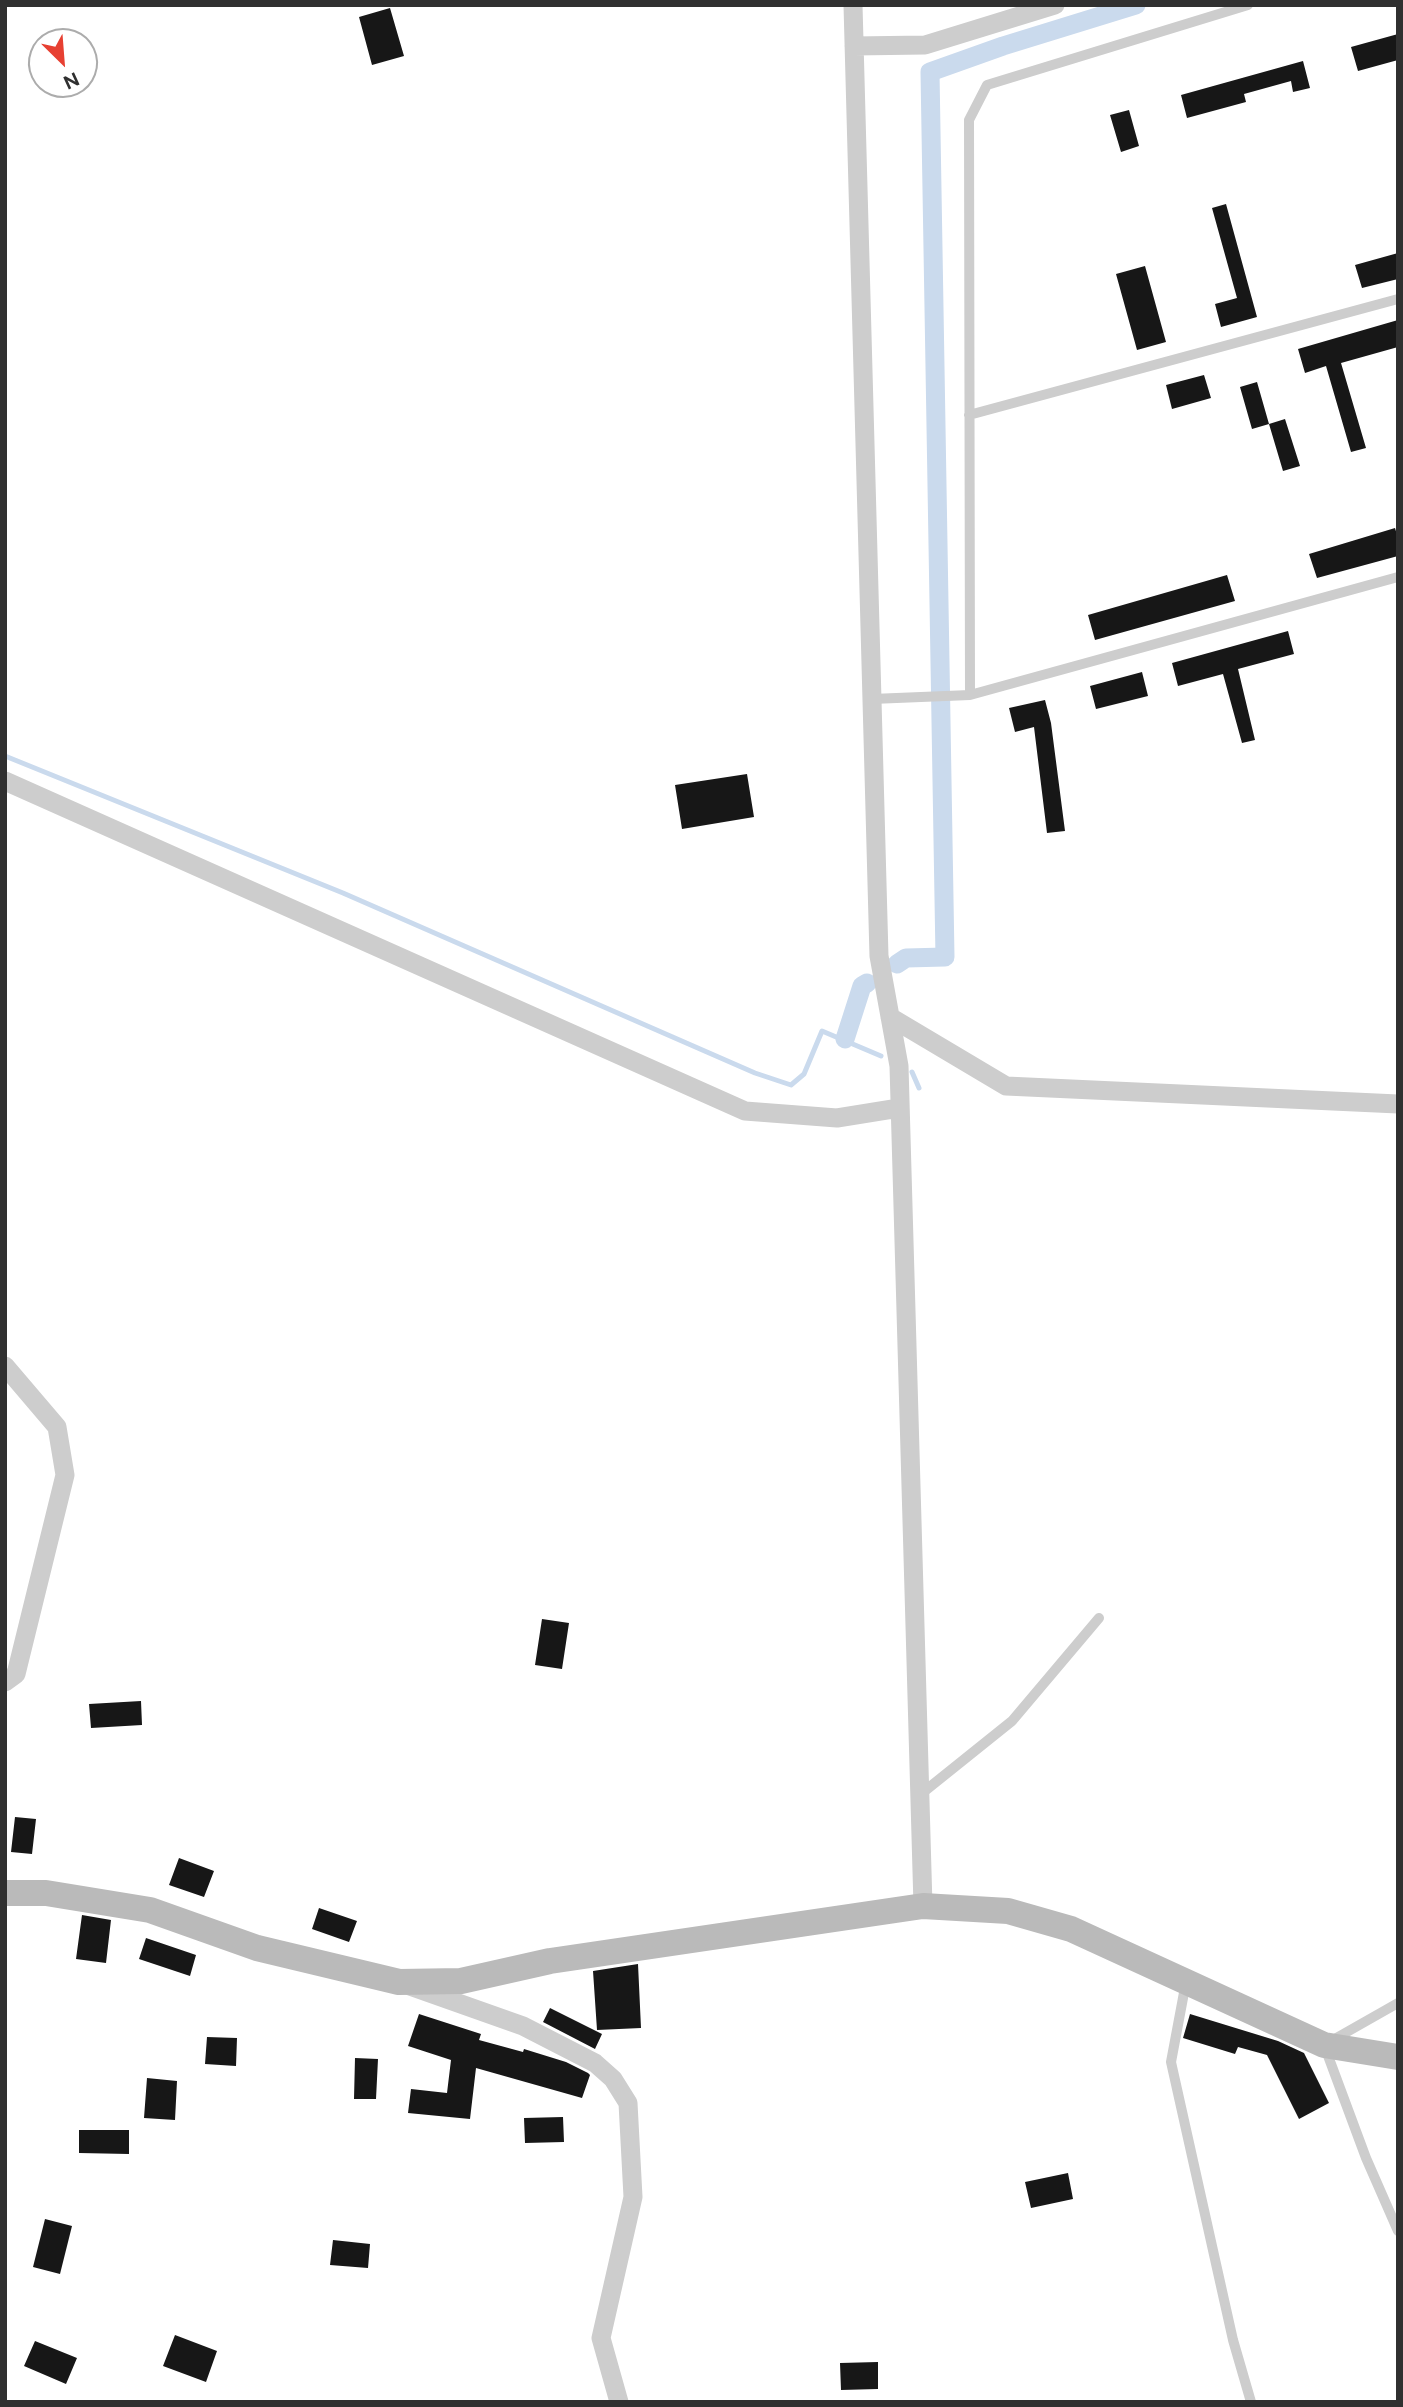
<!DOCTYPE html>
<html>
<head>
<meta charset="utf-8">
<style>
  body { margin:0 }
  #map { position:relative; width:1403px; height:2407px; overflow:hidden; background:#fff; font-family:Figtree,sans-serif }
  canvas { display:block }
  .frame { position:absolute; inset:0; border:7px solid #303030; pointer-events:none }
  .north { position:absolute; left:28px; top:28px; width:70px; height:70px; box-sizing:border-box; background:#fff; border:2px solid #acacac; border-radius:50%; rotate:155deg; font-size:19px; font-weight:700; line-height:28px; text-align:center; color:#303030 }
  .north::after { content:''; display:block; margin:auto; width:24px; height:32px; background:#e74032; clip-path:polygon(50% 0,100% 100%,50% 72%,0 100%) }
</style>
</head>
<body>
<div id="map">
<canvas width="1403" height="2407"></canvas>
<div class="frame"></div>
<div class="north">N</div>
</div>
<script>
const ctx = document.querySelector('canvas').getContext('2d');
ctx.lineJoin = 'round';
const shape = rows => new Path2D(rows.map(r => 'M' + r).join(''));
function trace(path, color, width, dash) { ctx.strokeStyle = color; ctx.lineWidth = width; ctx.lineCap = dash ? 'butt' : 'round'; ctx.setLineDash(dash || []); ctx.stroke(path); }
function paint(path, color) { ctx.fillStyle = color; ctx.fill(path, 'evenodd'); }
trace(shape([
  [5,756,343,893,755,1073,791,1085,804,1074,822,1031,881,1056],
  [912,1072,919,1088]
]), '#cadaed', 5);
trace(shape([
  [897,964,906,958,945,957,930,72,1003,46,1136,5],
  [845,1039,862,986,867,983]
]), '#cadaed', 19);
paint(shape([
  [390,8,404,56,372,65,359,17],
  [1398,34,1398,60,1358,71,1351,47],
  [1303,61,1310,88,1293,92,1291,81,1244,94,1246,102,1187,118,1181,95],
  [1129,110,1139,146,1121,152,1110,115],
  [1226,204,1257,317,1221,327,1215,304,1237,298,1212,208],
  [1398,253,1398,279,1362,288,1355,265],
  [1145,266,1166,342,1137,350,1116,274],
  [1398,320,1398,347,1341,363,1366,448,1351,452,1326,366,1305,373,1298,349],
  [1204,375,1211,398,1172,409,1166,385],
  [1257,382,1269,424,1252,429,1240,387],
  [1285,419,1300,466,1283,471,1269,424],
  [1395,528,1398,538,1398,556,1317,578,1309,554],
  [1227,575,1235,601,1095,640,1088,615],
  [1288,631,1294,654,1238,669,1255,740,1242,743,1223,674,1178,686,1172,663],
  [1142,672,1148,696,1096,709,1090,686],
  [1045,700,1051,723,1065,831,1047,833,1034,727,1015,732,1009,708],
  [747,774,754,817,682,829,675,785],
  [542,1619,569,1623,562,1669,535,1665],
  [141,1701,142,1725,91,1728,89,1704],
  [15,1817,36,1819,32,1854,11,1852],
  [179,1858,214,1871,204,1897,169,1885],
  [319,1908,357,1921,349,1942,312,1929],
  [82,1915,111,1920,106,1963,76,1959],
  [146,1938,196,1955,190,1976,139,1959],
  [638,1964,641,2028,597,2030,593,1971],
  [550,2008,602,2034,595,2049,543,2022],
  [419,2014,481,2034,479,2040,523,2052,524,2049,566,2062,588,2073,590,2075,582,2098,476,2068,470,2119,408,2113,411,2089,447,2093,451,2060,408,2046],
  [1190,2014,1278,2041,1304,2053,1329,2103,1299,2119,1267,2055,1238,2047,1235,2054,1183,2038],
  [207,2037,237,2038,236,2066,205,2064],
  [355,2058,378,2059,376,2099,354,2099],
  [147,2078,177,2081,175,2120,144,2118],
  [563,2117,564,2142,525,2143,524,2118],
  [79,2130,129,2130,129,2154,79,2153],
  [1068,2173,1073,2199,1031,2208,1025,2182],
  [45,2219,72,2226,60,2274,33,2267],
  [333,2240,370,2244,368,2268,330,2265],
  [175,2335,217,2351,206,2382,163,2366],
  [35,2341,77,2358,66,2384,24,2366],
  [878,2362,878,2389,841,2390,840,2363]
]), '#171717');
trace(shape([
  [969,415,1398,299],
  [970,695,969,120,987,85,1248,5],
  [872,699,970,695,1398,577],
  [921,1794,1012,1721,1099,1618],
  [1186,1982,1171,2062,1233,2340,1251,2402],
  [1398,2003,1324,2045,1366,2158,1398,2231]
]), '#cdcdcd', 10);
trace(shape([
  [853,5,879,956,899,1066,923,1906],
  [854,46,925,45,1055,5],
  [5,781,745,1111,837,1118,899,1108],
  [890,1017,1006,1086,1398,1104],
  [5,1366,57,1427,65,1475,16,1674,5,1682],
  [410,1986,523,2026,595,2063,613,2079,628,2103,633,2197,601,2338,619,2402]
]), '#cdcdcd', 19);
trace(shape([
  [5,1893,46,1893,150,1910,257,1948,399,1982,461,1981,550,1961,923,1906,1008,1911,1071,1929,1324,2045,1398,2057]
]), '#bababa', 26);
</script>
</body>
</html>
